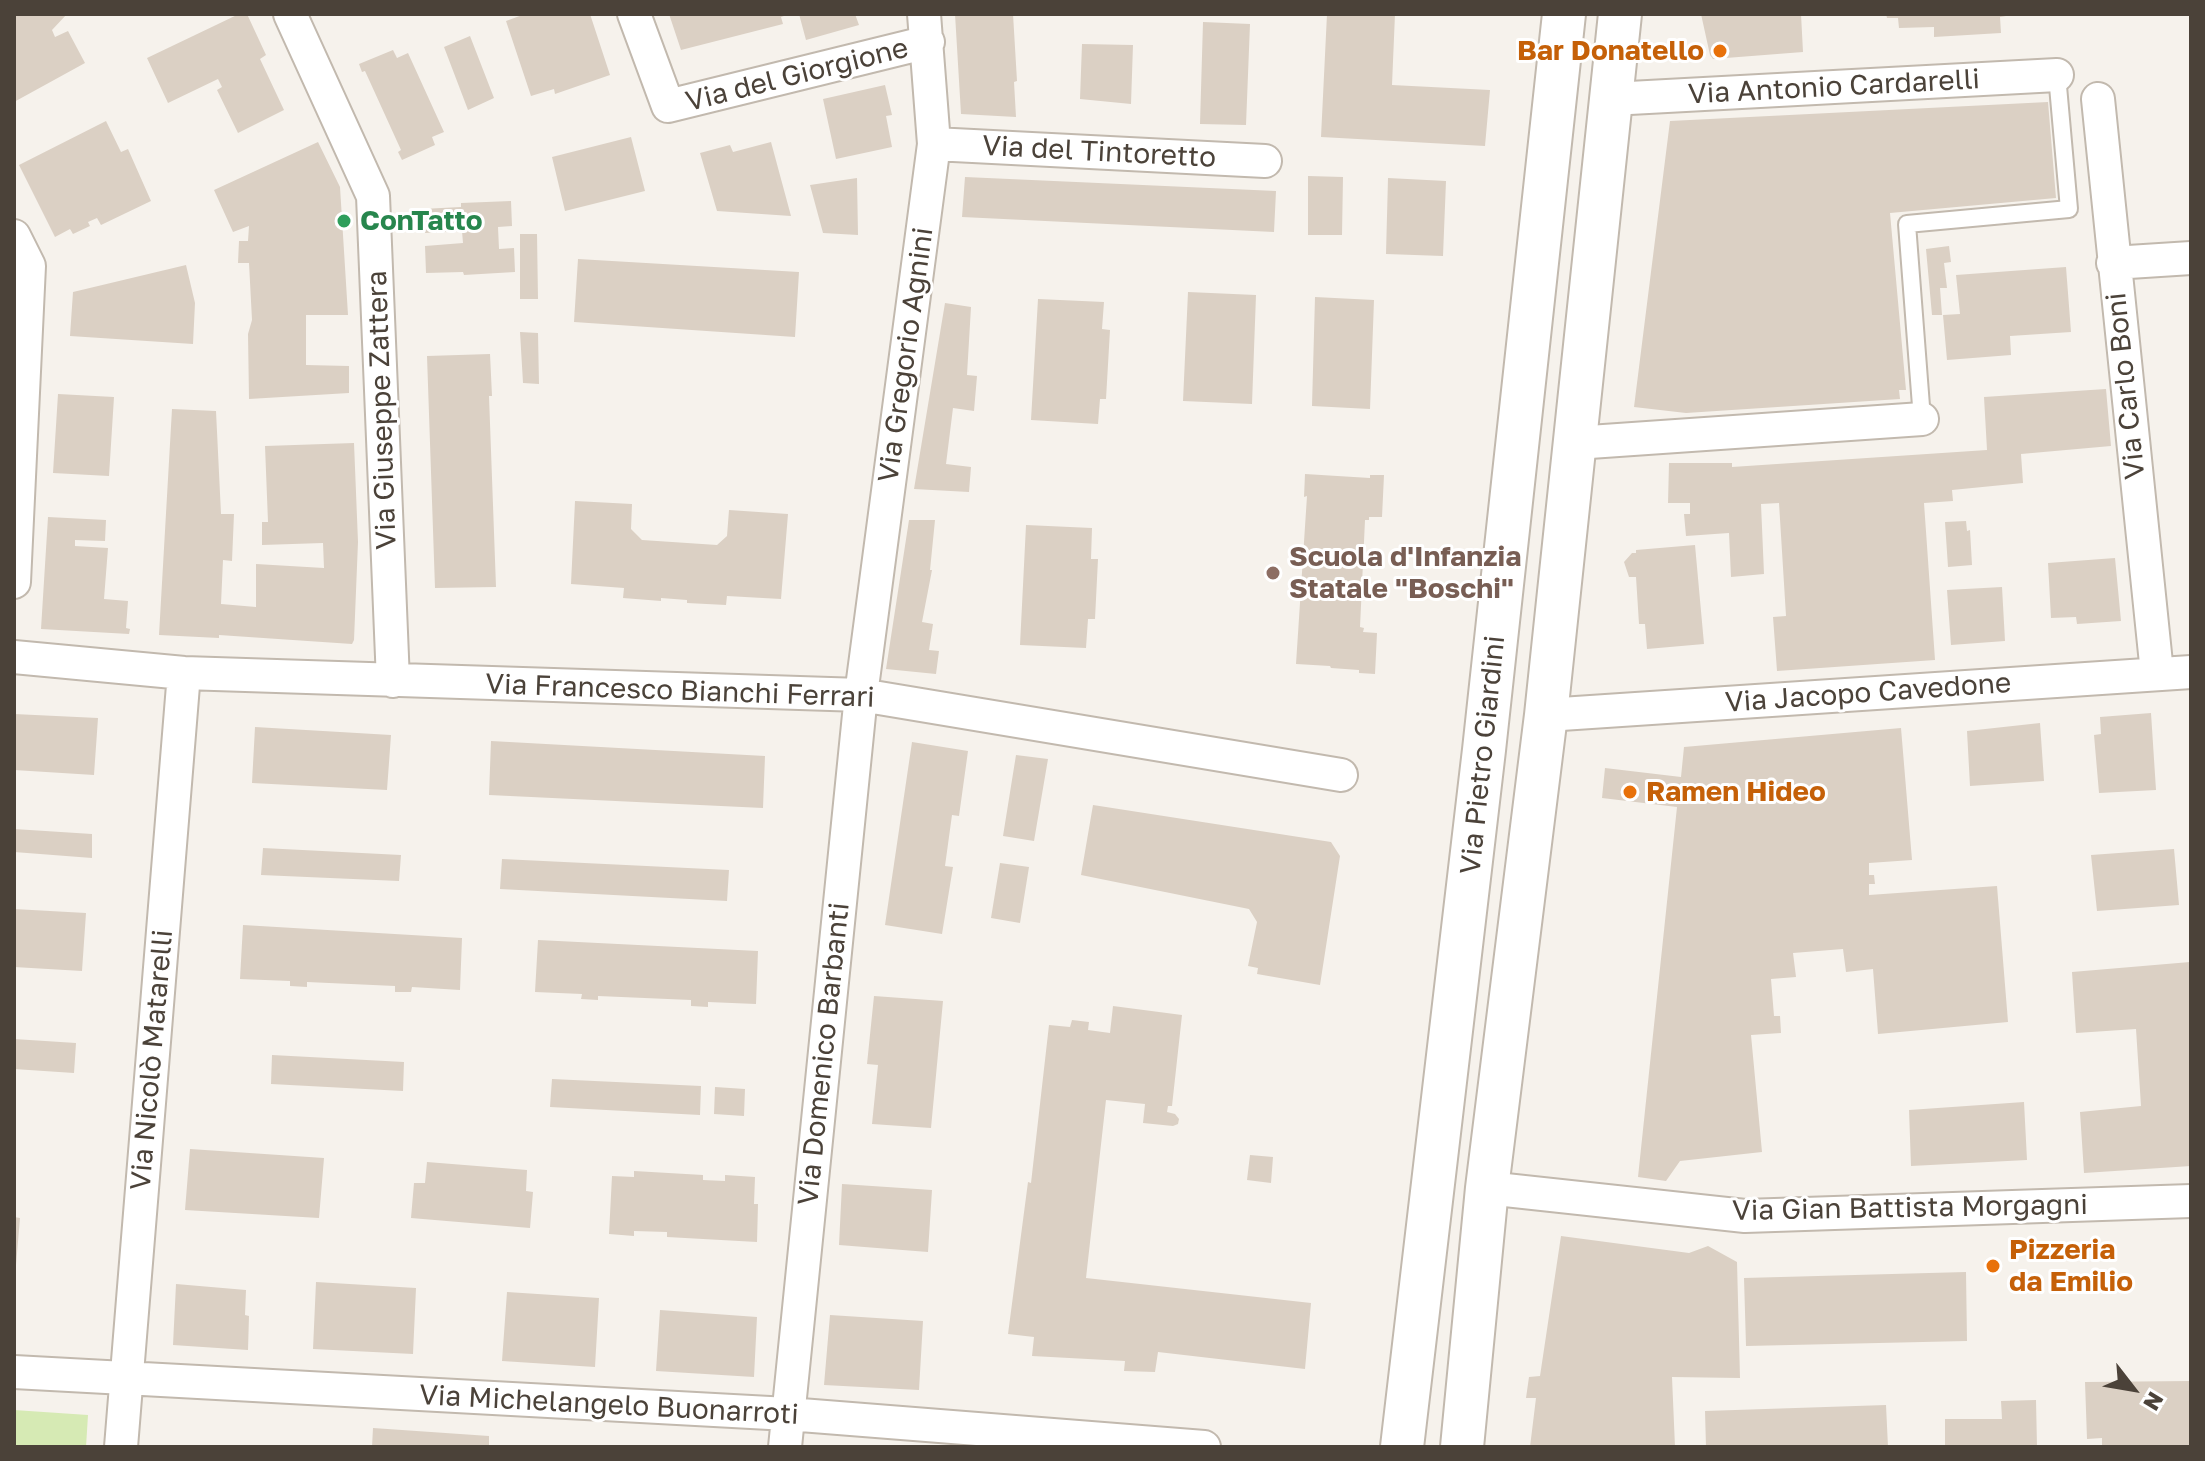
<!DOCTYPE html>
<html>
<head>
<meta charset="utf-8">
<style>
  body { margin:0 }
  #map { position:relative; width:2205px; height:1461px; overflow:hidden; background:#f6f2ec; font-family:"Golos Text",sans-serif }
  canvas { display:block }
  .frame { position:absolute; inset:0; border:16px solid #4b4239; pointer-events:none }
  .north { position:absolute; left:2093px; top:1349px; width:80px; height:80px; -webkit-text-stroke:6px #fff; paint-order:stroke; rotate:121deg; font-size:22px; font-weight:700; line-height:32px; text-align:center; color:#4b4239 }
  .north::after { content:''; display:block; margin:auto; width:28px; height:36px; background:#4b4239; clip-path:polygon(50% 0,100% 100%,50% 72%,0 100%) }
</style>
</head>
<body>
<div id="map">
<canvas width="2205" height="1461"></canvas>
<div class="frame"></div>
<div class="north">N</div>
</div>
<script>
const ctx = document.querySelector('canvas').getContext('2d');
ctx.lineJoin = 'round';
function paint(path, color) { ctx.fillStyle = color; ctx.fill(path, 'evenodd'); }
const shape = rows => new Path2D(rows.map(r => 'M' + r).join(''));
function trace(path, color, width, dash) { ctx.strokeStyle = color; ctx.lineWidth = width; ctx.lineCap = dash ? 'butt' : 'round'; ctx.setLineDash(dash || []); ctx.stroke(path); }
function write(font, color, halo, rows, align = 'center') {
  ctx.font = font + ' "Golos Text",sans-serif'; ctx.lineWidth = 6; ctx.setLineDash([]); ctx.textBaseline = 'middle'; ctx.strokeStyle = halo; ctx.fillStyle = color; for (const [text, x, y, turn = 0] of rows) {
    ctx.save(); ctx.translate(x, y); ctx.rotate((+turn || 0) * Math.PI / 180); ctx.textAlign = isNaN(turn) ? turn : align; if (halo) ctx.strokeText(text, 0, 0); ctx.fillText(text, 0, 0); ctx.restore();
  }
}
paint(shape([
  [14,1410,88,1415,86,1447,14,1447]
]), '#d6eab4');
paint(shape([
  [14,14,67,14,52,30,55,37,68,31,85,63,14,102],
  [239,14,247,14,266,55,260,59,284,110,238,133,217,90,222,87,218,79,168,103,147,58],
  [525,14,590,14,610,75,555,94,554,89,531,96,506,21],
  [669,14,787,14,787,15,781,17,783,24,681,50],
  [799,14,855,14,859,25,806,40],
  [955,14,1013,14,1017,81,1014,82,1016,117,961,114],
  [1327,14,1395,14,1392,85,1490,90,1485,146,1321,137],
  [1701,14,1801,14,1803,52,1713,59,1710,55],
  [1886,14,2006,14,2006,16,2000,17,2001,33,1934,37,1934,27,1899,28,1898,18,1887,18],
  [1203,22,1250,24,1246,125,1200,124],
  [470,36,494,98,468,110,444,47],
  [1082,44,1133,45,1131,104,1080,99],
  [393,50,397,58,408,53,444,132,432,137,435,145,402,160,398,152,401,150,365,71,362,72,359,64],
  [885,85,892,115,886,116,892,147,836,159,823,99],
  [2048,102,2056,198,1890,213,1906,390,1899,390,1900,399,1686,413,1634,407,1670,121],
  [106,121,121,152,128,149,151,201,101,225,97,218,88,222,90,226,73,234,70,229,55,237,19,165],
  [631,137,645,191,565,211,552,157],
  [318,142,340,187,348,315,306,315,306,365,349,366,349,393,249,399,248,334,252,320,249,263,238,263,239,241,248,241,249,226,233,232,214,190],
  [771,142,791,216,717,211,700,153,730,145,733,152],
  [1308,176,1343,177,1342,235,1308,235],
  [965,177,1276,191,1274,232,962,217],
  [857,178,858,235,823,233,810,185],
  [1388,178,1446,181,1443,256,1386,254],
  [511,201,512,226,498,227,499,249,514,248,515,272,464,275,463,272,426,273,425,246,463,243,462,231,425,233,422,209,461,207,461,203],
  [520,234,537,234,538,299,520,299],
  [1949,246,1951,262,1944,263,1947,288,1940,288,1942,315,1932,315,1926,249],
  [578,259,799,272,795,337,574,322],
  [186,265,195,303,193,344,70,336,73,292],
  [2066,267,2071,332,2010,336,2011,355,1947,360,1943,315,1960,314,1956,275],
  [1188,292,1256,295,1252,404,1183,401],
  [1315,297,1374,300,1370,409,1312,406],
  [1038,299,1104,302,1102,329,1110,330,1106,399,1100,399,1098,424,1031,420],
  [945,303,971,307,967,375,977,376,974,411,953,408,946,464,971,467,969,492,914,489],
  [520,332,538,333,539,384,523,383],
  [490,354,492,396,489,396,496,587,435,588,427,356],
  [2106,389,2111,446,2021,454,2023,483,1952,490,1953,501,1924,503,1935,660,1777,671,1773,617,1786,616,1779,503,1761,504,1764,574,1731,577,1729,533,1686,536,1684,514,1690,514,1690,503,1668,503,1669,463,1732,463,1732,467,1987,450,1984,397],
  [58,394,114,397,109,476,53,473],
  [172,409,216,411,221,514,234,514,232,561,223,560,221,604,256,607,256,564,324,568,323,543,262,545,262,522,268,522,265,446,354,443,358,542,354,640,352,644,219,635,219,638,159,635],
  [1305,474,1370,478,1370,475,1384,475,1382,517,1369,517,1369,520,1365,520,1360,627,1364,628,1363,632,1377,633,1375,674,1359,673,1359,670,1331,668,1330,666,1296,664,1307,496,1304,497],
  [575,501,632,504,631,529,642,540,717,545,727,536,729,510,788,514,781,599,727,596,726,605,687,603,687,600,661,598,661,601,623,598,624,588,571,584],
  [48,517,106,520,105,541,75,540,75,546,108,548,104,599,128,601,126,628,130,629,129,634,41,629],
  [909,520,935,520,930,570,932,570,922,622,933,624,929,650,939,651,936,674,886,669],
  [1966,521,1967,531,1970,530,1972,565,1948,567,1945,522],
  [1026,525,1092,528,1091,559,1098,559,1095,619,1088,619,1086,648,1020,645],
  [1695,545,1704,644,1647,649,1645,624,1639,624,1636,577,1629,577,1624,562,1632,553,1636,553,1636,550],
  [2115,558,2121,621,2077,624,2076,617,2051,618,2048,563],
  [2002,587,2005,641,1951,645,1947,590],
  [2151,713,2156,790,2099,793,2094,735,2101,734,2100,717],
  [14,714,98,718,94,775,14,770],
  [2040,723,2044,781,1970,786,1967,731],
  [255,727,391,735,387,790,252,783],
  [1901,728,1912,860,1869,863,1869,875,1874,875,1875,884,1869,884,1869,895,1997,886,2008,1022,1878,1034,1873,969,1846,972,1843,949,1793,953,1796,977,1771,979,1774,1016,1780,1016,1781,1033,1751,1035,1762,1152,1680,1161,1666,1181,1638,1177,1677,807,1602,798,1605,768,1681,777,1684,747],
  [491,741,765,756,763,808,489,795],
  [912,742,968,751,959,816,952,815,945,866,953,867,942,934,885,925],
  [1016,755,1048,759,1034,841,1003,836],
  [1093,805,1331,842,1340,856,1320,985,1257,974,1258,968,1248,966,1257,922,1249,909,1081,875],
  [14,829,92,834,92,858,14,852],
  [263,848,401,855,399,881,261,875],
  [2174,849,2179,905,2097,911,2091,855],
  [502,859,729,870,727,901,500,889],
  [1000,863,1029,867,1020,923,991,918],
  [14,909,86,913,82,971,14,967],
  [243,925,462,938,460,990,412,987,411,992,395,992,395,986,307,982,307,987,290,986,290,981,240,979],
  [538,940,758,951,756,1004,708,1002,708,1007,691,1006,691,1000,598,996,598,1000,581,999,582,994,535,992],
  [2190,962,2191,1166,2084,1173,2080,1112,2141,1106,2136,1029,2076,1033,2072,972],
  [874,996,943,1001,931,1128,872,1124,878,1065,867,1064],
  [1113,1006,1182,1015,1172,1106,1168,1106,1167,1112,1175,1114,1179,1119,1178,1124,1173,1126,1143,1123,1145,1104,1106,1100,1086,1278,1311,1303,1305,1369,1158,1352,1155,1372,1124,1371,1125,1361,1032,1356,1034,1337,1008,1334,1028,1182,1031,1183,1049,1025,1070,1027,1072,1020,1089,1022,1088,1030,1110,1033],
  [14,1039,76,1043,74,1073,14,1069],
  [272,1055,404,1062,403,1091,271,1084],
  [552,1079,701,1086,700,1115,550,1107],
  [715,1087,745,1089,744,1116,714,1114],
  [2024,1102,2027,1160,1911,1166,1909,1110],
  [190,1149,324,1158,319,1218,185,1210],
  [1250,1155,1273,1157,1271,1183,1247,1180],
  [427,1162,527,1170,526,1191,533,1192,530,1228,411,1218,414,1183,425,1183],
  [634,1171,703,1175,703,1180,725,1181,725,1175,755,1177,754,1204,758,1204,757,1242,667,1237,667,1232,634,1231,634,1236,609,1234,612,1176,634,1177],
  [842,1184,932,1190,928,1252,839,1245],
  [14,1217,20,1218,16,1265,14,1265],
  [1561,1236,1689,1253,1708,1246,1737,1262,1740,1378,1672,1377,1675,1447,1530,1447,1536,1398,1526,1398,1529,1377,1540,1376],
  [1966,1272,1967,1341,1746,1346,1744,1278],
  [316,1282,416,1288,413,1354,313,1349],
  [176,1284,246,1290,245,1315,249,1316,248,1350,173,1345],
  [507,1292,599,1298,595,1367,502,1361],
  [660,1310,757,1317,754,1377,656,1371],
  [830,1315,923,1321,919,1390,824,1385],
  [2191,1381,2191,1447,2102,1447,2102,1438,2087,1439,2085,1382],
  [2036,1400,2037,1447,1945,1447,1945,1419,2002,1419,2001,1401],
  [1886,1405,1888,1447,1706,1447,1705,1411],
  [373,1428,489,1436,489,1447,372,1447]
]), '#dbd0c4');
const service = shape([
  [1922,419,1907,224,2069,209,2057,75]
]);
const minor = shape([
  [290,14,373,196,393,681],
  [634,14,668,106,928,42],
  [1611,99,2057,75],
  [2098,99,2157,673],
  [934,144,1265,161],
  [14,236,29,266,14,582],
  [2113,263,2191,258],
  [1575,443,1922,419],
  [14,657,184,673,861,695,1341,775],
  [1546,715,2191,672],
  [1487,1188,1745,1216,2191,1201],
  [14,1372,788,1414,1204,1447],
  [121,1447,184,673],
  [785,1447,861,695,934,144,924,14]
]);
const tertiary = shape([
  [1402,1447,1484,750,1564,14],
  [1462,1447,1487,1188,1546,715,1620,14]
]);
trace(service, '#c2b9ae', 20);
trace(minor, '#c2b9ae', 36);
trace(tertiary, '#c2b9ae', 46);
trace(service, '#fff', 16);
trace(minor, '#fff', 32);
trace(tertiary, '#fff', 42);
for (const [x, y, r, color] of [
  [1720,51,8,"#e8710a"],
  [344,221,8,"#2e9e5b"],
  [1273,573,8,"#8d6e63"],
  [1630,792,8,"#e8710a"],
  [1993,1266,8,"#e8710a"]
]) { const dot = new Path2D(); dot.arc(x, y, r, 0, 2 * Math.PI); ctx.fillStyle = color; ctx.fill(dot); trace(dot, '#fff', 3); }
write('bold 28px', '#c56008', '#fff', [
  ["Bar Donatello",1704,51,"right"],
  ["Ramen Hideo",1646,792],
  ["Pizzeria",2009,1250],
  ["da Emilio",2009,1282]
], 'left');
write('28px', '#4b4239', '#fff', [
  ["Via del Giorgione",797,75,-14],
  ["Via Antonio Cardarelli",1834,87,-3],
  ["Via del Tintoretto",1099,152,3],
  ["Via Gregorio Agnini",906,355,-82],
  ["Via Carlo Boni",2126,386,-96],
  ["Via Giuseppe Zattera",382,410,-92],
  ["Via Francesco Bianchi Ferrari",680,691,2],
  ["Via Jacopo Cavedone",1868,693,-4],
  ["Via Pietro Giardini",1483,755,-84],
  ["Via Domenico Barbanti",824,1054,-84],
  ["Via Nicolò Matarelli",152,1060,-85],
  ["Via Gian Battista Morgagni",1910,1208,-1],
  ["Via Michelangelo Buonarroti",609,1405,3]
]);
write('bold 28px', '#27864d', '#fff', [
  ["ConTatto",360,221]
], 'left');
write('bold 28px', '#785e54', '#fff', [
  ["Scuola d'Infanzia",1289,557],
  ["Statale \"Boschi\"",1289,589]
], 'left');
</script>
</body>
</html>
